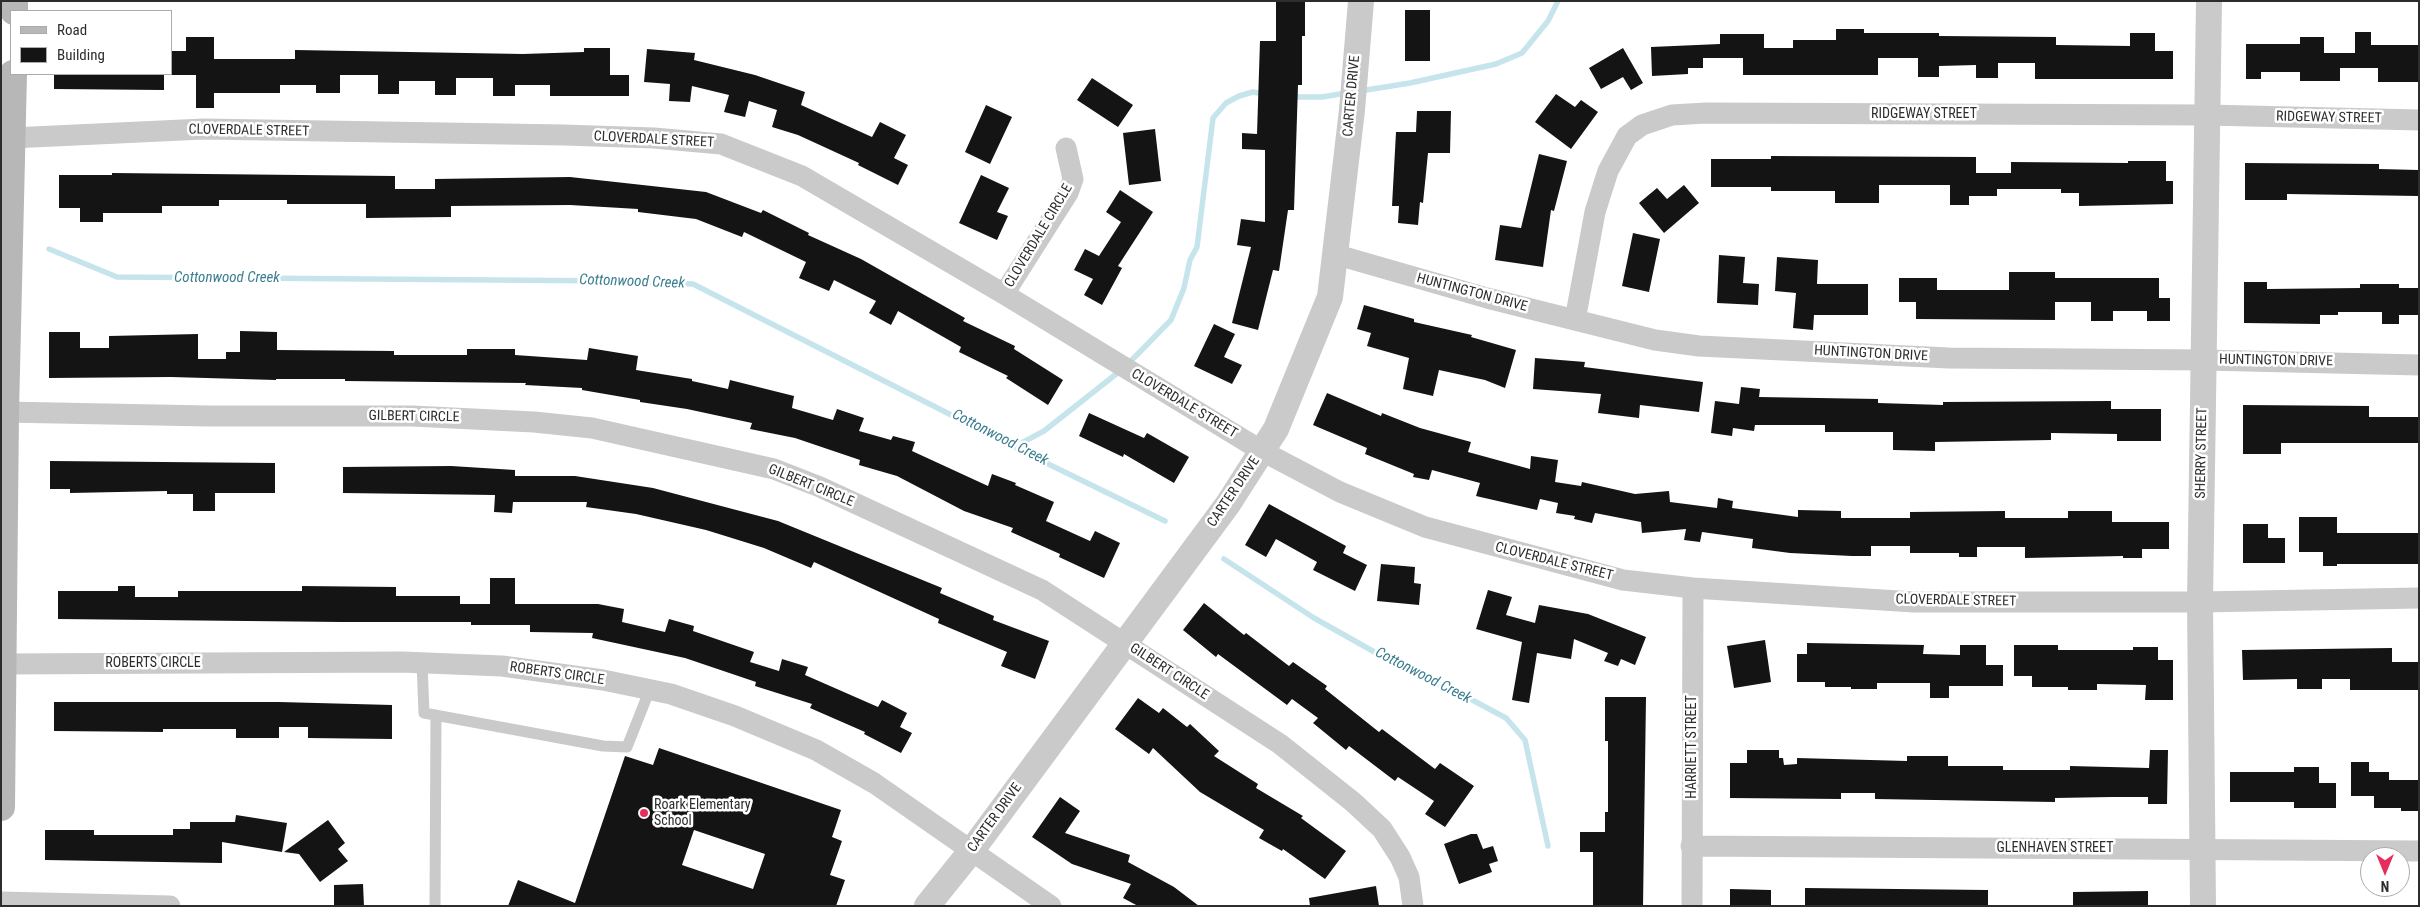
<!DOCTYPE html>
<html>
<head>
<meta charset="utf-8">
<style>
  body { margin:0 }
  #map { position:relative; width:2420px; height:907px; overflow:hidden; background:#fff; font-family:"Roboto Condensed",sans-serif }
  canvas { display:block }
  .frame { position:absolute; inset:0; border:2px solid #2d2d2d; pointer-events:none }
  .legend { position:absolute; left:10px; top:10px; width:162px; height:65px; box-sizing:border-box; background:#fff; border:1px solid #ababab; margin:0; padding:6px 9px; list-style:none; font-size:15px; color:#2d2d2d }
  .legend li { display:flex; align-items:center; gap:10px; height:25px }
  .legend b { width:25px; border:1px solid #ababab }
  .north { position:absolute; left:2360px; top:847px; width:50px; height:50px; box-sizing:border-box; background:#fff; border:1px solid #ababab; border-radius:50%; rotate:180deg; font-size:14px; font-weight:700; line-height:20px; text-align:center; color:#2d2d2d }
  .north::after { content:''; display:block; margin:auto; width:18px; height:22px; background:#e72d5c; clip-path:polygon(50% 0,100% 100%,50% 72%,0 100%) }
</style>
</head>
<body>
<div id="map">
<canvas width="2420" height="907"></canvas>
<div class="frame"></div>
<ul class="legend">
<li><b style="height:6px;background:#b7b7b7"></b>Road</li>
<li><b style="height:14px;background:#141414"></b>Building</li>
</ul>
<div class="north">N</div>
</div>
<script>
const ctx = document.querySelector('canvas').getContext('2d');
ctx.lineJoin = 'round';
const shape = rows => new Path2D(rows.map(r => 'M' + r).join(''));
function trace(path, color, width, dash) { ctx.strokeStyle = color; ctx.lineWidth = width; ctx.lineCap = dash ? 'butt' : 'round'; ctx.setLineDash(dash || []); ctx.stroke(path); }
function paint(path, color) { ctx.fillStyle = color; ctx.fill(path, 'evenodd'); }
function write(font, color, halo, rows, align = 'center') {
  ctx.font = font + ' "Roboto Condensed",sans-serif'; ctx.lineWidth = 5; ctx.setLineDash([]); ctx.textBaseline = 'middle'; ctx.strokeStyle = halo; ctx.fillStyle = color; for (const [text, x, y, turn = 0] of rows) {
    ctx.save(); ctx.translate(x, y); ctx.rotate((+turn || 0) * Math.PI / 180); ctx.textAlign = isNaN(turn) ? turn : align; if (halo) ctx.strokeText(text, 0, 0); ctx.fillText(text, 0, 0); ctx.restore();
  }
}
trace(shape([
  [1360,91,1410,83,1496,64,1522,53,1548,21,1558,1],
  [1291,97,1322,97,1346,93],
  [49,249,117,277,619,281,693,284,1038,459,1165,521],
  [1127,365,1171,320,1184,288,1190,260,1197,247,1213,118,1226,103,1239,96,1253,92,1264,94],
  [1014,447,1044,431,1120,371],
  [1224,559,1314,618,1410,672,1463,695,1506,718,1525,740,1548,846]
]), '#c6e4eb', 5.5);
paint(shape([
  [1276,1,1305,1,1305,36,1302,36,1302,85,1298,85,1294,210,1288,210,1279,271,1273,270,1258,330,1232,323,1251,247,1237,245,1241,219,1265,222,1265,150,1242,149,1242,133,1257,134,1260,41,1276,41],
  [1405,10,1430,10,1430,61,1405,61],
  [1836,29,1864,29,1864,33,1939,33,1939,36,2056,37,2056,45,2130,46,2130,33,2155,33,2155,51,2173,51,2173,79,2035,79,2035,63,1998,63,1998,78,1976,78,1976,65,1939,66,1939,77,1918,77,1918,58,1878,58,1878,75,1743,75,1743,58,1703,58,1703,68,1688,68,1688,74,1652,76,1651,47,1720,44,1720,34,1764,34,1764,48,1793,48,1793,40,1836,40],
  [2355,32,2371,32,2371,45,2419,45,2419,82,2378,82,2378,68,2340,68,2340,81,2300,81,2300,72,2261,72,2261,79,2246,79,2246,44,2300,44,2300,37,2324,37,2324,53,2355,53],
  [186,37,214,37,214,59,295,59,295,50,523,54,584,52,584,48,610,48,610,75,629,75,629,96,550,96,550,85,515,85,515,96,493,96,493,78,456,78,456,95,435,95,435,81,399,81,399,94,378,94,378,75,340,75,340,93,316,93,316,85,280,85,280,93,214,93,214,108,196,108,196,75,171,75,171,51,186,51],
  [1623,48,1643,83,1631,90,1623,77,1601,89,1589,68],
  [647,49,695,53,694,60,755,75,805,92,801,105,872,137,880,122,906,135,894,158,908,165,898,185,858,165,859,163,798,135,772,127,777,110,749,101,745,117,724,112,729,95,692,86,690,102,669,101,670,84,644,82],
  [54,74,164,74,164,90,54,89],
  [1092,78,1133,105,1118,127,1077,100],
  [1556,94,1575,107,1581,100,1598,112,1571,149,1535,122],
  [986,105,1012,117,990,164,965,152],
  [1417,111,1451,111,1450,153,1428,153,1423,203,1420,202,1418,225,1398,223,1399,206,1392,206,1396,132,1416,132],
  [1155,129,1161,181,1129,185,1123,133],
  [1539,154,1567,161,1554,211,1551,210,1543,267,1495,260,1500,225,1521,228],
  [1771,156,1976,157,1976,173,2011,173,2011,162,2128,163,2128,161,2166,161,2166,181,2173,181,2173,204,2079,206,2079,193,2061,193,2061,189,1997,189,1997,196,1969,196,1969,205,1950,205,1950,185,1879,185,1879,203,1835,203,1835,191,1771,191,1771,187,1711,187,1711,159,1771,159],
  [2245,163,2379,164,2379,169,2419,170,2419,196,2287,194,2287,200,2245,200],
  [112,173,395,176,395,189,435,189,435,179,570,177,706,192,761,213,763,210,809,233,808,235,861,259,965,318,963,321,1015,346,1014,349,1063,380,1048,405,1006,378,1008,376,959,352,961,347,898,311,891,325,869,313,876,301,834,280,829,291,799,278,806,262,744,232,742,237,696,219,638,212,638,209,570,205,451,206,451,217,366,218,366,204,287,204,287,200,219,200,219,206,162,206,162,213,103,213,103,222,80,222,80,208,59,208,59,175,112,175],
  [981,175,1009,188,997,212,1008,216,997,240,959,223],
  [1684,185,1699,203,1664,233,1639,203,1657,188,1667,199],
  [1120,190,1153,212,1118,266,1122,268,1102,305,1084,295,1093,279,1074,270,1085,249,1099,256,1121,222,1106,212],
  [1633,233,1660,239,1649,292,1622,286],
  [1719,255,1745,257,1743,283,1759,284,1758,305,1717,303],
  [1777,257,1818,260,1817,284,1868,284,1868,315,1814,315,1813,330,1793,328,1796,293,1775,291],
  [2009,272,2055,272,2055,278,2159,278,2159,298,2170,298,2170,321,2147,321,2147,311,2113,311,2113,321,2091,321,2091,302,2055,302,2055,320,1916,319,1916,302,1899,302,1899,278,1937,278,1937,290,2009,290],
  [2244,282,2267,282,2267,289,2360,288,2360,284,2399,284,2399,288,2419,288,2419,315,2399,315,2399,324,2382,324,2382,312,2338,312,2338,315,2320,315,2320,324,2244,323],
  [1364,305,1414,319,1414,322,1472,335,1471,337,1516,350,1505,388,1485,380,1439,370,1433,396,1403,389,1409,358,1367,346,1371,333,1357,329],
  [1214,324,1235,334,1224,357,1242,365,1232,384,1194,366],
  [240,331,277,332,277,350,394,351,394,355,467,355,467,349,515,349,515,355,587,360,589,348,638,356,636,370,692,379,692,381,728,389,730,380,794,396,792,408,833,420,837,409,864,418,859,431,891,440,893,436,915,442,912,451,988,486,992,474,1016,483,1015,485,1054,502,1046,521,1090,541,1095,531,1120,543,1104,578,1059,557,1060,554,1011,532,1013,528,964,511,897,476,859,465,860,460,795,438,750,429,752,423,687,409,640,402,640,400,582,390,582,388,525,385,526,383,345,381,345,379,276,379,276,380,171,377,49,378,49,332,80,332,80,348,109,348,109,336,198,334,198,359,226,359,226,352,240,352],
  [1535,358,1585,362,1584,367,1703,382,1699,412,1640,405,1639,418,1598,413,1601,394,1533,389],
  [1741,387,1760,389,1759,397,1878,399,1878,403,1943,405,1943,402,2111,401,2111,409,2161,409,2161,441,2117,441,2117,434,2051,433,2051,440,1935,442,1935,451,1893,450,1893,432,1825,432,1825,425,1755,425,1754,431,1733,428,1732,436,1711,433,1715,401,1739,404],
  [1327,393,1381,416,1382,413,1420,428,1471,442,1468,452,1530,469,1531,456,1558,460,1555,482,1581,486,1582,482,1635,494,1669,491,1670,502,1717,508,1718,498,1733,501,1732,508,1798,517,1798,510,1841,511,1841,518,1910,518,1910,512,2005,511,2005,518,2068,518,2068,511,2112,511,2112,522,2169,522,2169,549,2142,549,2142,558,2123,558,2123,556,2025,558,2025,547,1977,547,1977,557,1959,557,1959,553,1910,553,1910,546,1871,546,1871,556,1852,556,1790,553,1752,548,1753,539,1702,532,1700,542,1684,540,1686,529,1642,533,1641,522,1595,513,1592,523,1574,519,1575,516,1556,513,1558,503,1540,499,1537,510,1476,496,1480,483,1432,470,1429,480,1413,477,1414,474,1365,454,1367,448,1313,425],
  [2243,405,2369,406,2369,417,2419,417,2419,443,2281,443,2281,454,2243,454],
  [1089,413,1144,438,1147,433,1189,457,1174,483,1124,454,1123,457,1079,436],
  [50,461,275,463,275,493,215,493,215,511,193,511,193,494,167,494,167,491,70,493,70,489,50,489],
  [451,466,515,470,515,476,575,476,653,488,778,521,942,588,940,593,994,616,993,620,1049,641,1035,679,1001,666,1007,652,938,623,939,619,814,562,811,568,764,548,706,530,636,514,586,507,587,502,513,502,512,513,494,512,495,495,343,493,343,467],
  [1269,504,1346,546,1343,553,1367,565,1355,591,1313,570,1317,562,1276,539,1266,557,1245,545],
  [2299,517,2337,517,2337,533,2419,533,2419,564,2337,564,2337,566,2323,566,2323,552,2299,552],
  [2243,524,2268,524,2268,538,2285,538,2285,563,2243,563],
  [1381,564,1415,567,1414,583,1421,584,1419,605,1377,601],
  [490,578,515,578,515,604,598,604,624,609,622,622,665,632,669,619,694,626,693,631,754,652,750,662,779,671,782,659,808,667,805,675,878,707,882,700,907,713,900,727,912,733,901,753,864,734,865,732,810,708,812,704,755,686,756,682,685,658,592,638,593,633,530,632,530,625,471,625,471,622,342,622,58,619,58,591,118,591,118,586,135,586,135,597,178,597,178,591,302,591,302,586,396,587,396,596,460,596,460,604,490,604],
  [1488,590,1512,597,1506,615,1535,623,1539,605,1588,614,1646,637,1635,665,1621,659,1618,666,1604,661,1608,653,1574,639,1571,659,1537,653,1529,703,1512,700,1522,642,1476,629],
  [1204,603,1244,635,1246,633,1289,666,1293,662,1327,686,1325,689,1379,732,1382,729,1435,769,1440,763,1474,786,1445,827,1425,814,1434,801,1398,777,1395,781,1349,746,1346,750,1313,723,1318,718,1292,699,1287,705,1218,654,1216,657,1183,630],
  [1765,640,1771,682,1734,688,1727,646],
  [1807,643,1924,645,1923,654,1960,655,1960,645,1986,645,1986,665,2003,665,2003,686,1949,686,1949,698,1930,698,1930,683,1877,683,1877,689,1851,689,1851,687,1825,687,1825,682,1797,682,1797,654,1807,654],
  [2014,645,2058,645,2058,650,2133,650,2133,647,2158,647,2158,660,2173,660,2173,700,2145,700,2146,685,2097,684,2097,690,2068,690,2068,687,2032,687,2032,676,2014,676],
  [2392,648,2392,662,2419,662,2419,690,2350,690,2350,679,2322,679,2322,689,2297,689,2297,679,2243,680,2242,650],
  [1605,697,1646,697,1643,906,1593,906,1593,852,1580,852,1580,832,1605,832,1605,812,1608,812,1608,741,1605,741],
  [1138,698,1159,713,1163,708,1187,727,1190,724,1219,751,1214,756,1258,784,1256,788,1303,816,1301,818,1346,851,1325,879,1283,849,1282,851,1259,838,1264,830,1200,792,1153,748,1149,754,1115,729],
  [54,702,279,702,392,705,392,739,308,738,308,727,279,727,279,738,236,738,236,729,163,729,163,732,54,731],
  [659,748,841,810,832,837,842,841,830,875,845,880,836,906,508,906,518,880,575,903,625,756,653,765],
  [694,830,765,854,753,889,682,865],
  [1747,750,1779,750,1779,758,1783,758,1784,765,1797,764,1797,758,1907,761,1907,756,1948,756,1948,766,2003,766,2003,770,2070,770,2070,766,2149,768,2150,750,2168,750,2167,804,2148,804,2148,797,2112,797,2055,798,2055,802,1875,799,1875,793,1841,793,1841,799,1730,798,1730,763,1747,763],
  [2351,762,2369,762,2369,772,2389,772,2389,780,2419,780,2419,811,2401,811,2401,808,2374,808,2374,796,2351,796],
  [2294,767,2319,767,2319,783,2336,783,2336,808,2294,808,2294,802,2230,802,2230,772,2294,772],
  [1060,797,1080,811,1065,833,1130,855,1128,862,1174,887,1199,906,1138,906,1123,898,1131,884,1072,864,1032,837],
  [236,815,287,823,282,852,222,842,222,863,45,860,45,830,94,830,94,835,173,835,173,829,190,829,190,822,235,822],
  [328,820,345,843,338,849,348,861,320,882,299,854,284,852],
  [1471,834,1477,834,1483,849,1493,846,1498,861,1489,864,1492,872,1459,884,1444,844],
  [363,884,364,906,334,906,334,885],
  [1376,886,1379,906,1310,906,1309,898],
  [1805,888,1988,890,1988,906,1805,906],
  [1730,889,1771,890,1771,906,1730,906],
  [2148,891,2148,906,2073,906,2073,892]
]), '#141414');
trace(shape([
  [422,663,424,713,603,746,627,747,650,689],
  [435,906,436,715]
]), '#cacaca', 11);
trace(shape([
  [11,138,204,129,564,135,654,138,721,144,802,176,1004,294,1262,451,1340,492,1425,527,1623,580,1693,588,1914,602,2200,602,2419,598],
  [1334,254,1487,298,1655,340,1699,346,1949,358,2204,360,2419,365],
  [1004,294,1068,193,1073,179,1066,148],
  [1575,320,1595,212,1608,171,1627,136,1642,125,1672,115,1706,113,2207,115,2419,120],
  [5,412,208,416,412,416,534,422,592,428,774,469,820,487,1042,590,1280,744,1353,802,1382,829,1400,857,1409,877,1413,906],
  [4,664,402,662,502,666,603,680,671,694,735,716,816,750,874,783,1051,906],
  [1691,846,2419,851],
  [1,902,170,906],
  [1692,906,1693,588]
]), '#cacaca', 21);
trace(shape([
  [927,906,972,850,1228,504,1276,429,1330,297,1352,110,1361,1],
  [2203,906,2200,602,2209,1]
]), '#cacaca', 26);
trace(shape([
  [14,11,14,1],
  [1,807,5,412,13,74]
]), '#b7b7b7', 28);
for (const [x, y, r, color] of [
  [644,813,5,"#e72d5c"]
]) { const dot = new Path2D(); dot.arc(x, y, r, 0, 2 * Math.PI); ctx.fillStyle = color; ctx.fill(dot); trace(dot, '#fff', 2); }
write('14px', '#2d2d2d', '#fff', [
  ["CARTER DRIVE",1352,96,-85],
  ["RIDGEWAY STREET",1924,114],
  ["RIDGEWAY STREET",2329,118,1],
  ["CLOVERDALE STREET",249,131,1],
  ["CLOVERDALE STREET",654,140,3],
  ["CLOVERDALE CIRCLE",1039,236,-59],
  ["HUNTINGTON DRIVE",1472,293,15],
  ["HUNTINGTON DRIVE",1871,354,3],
  ["HUNTINGTON DRIVE",2276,361,1],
  ["CLOVERDALE STREET",1184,404,31],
  ["GILBERT CIRCLE",414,417,1],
  ["SHERRY STREET",2202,453,-89],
  ["GILBERT CIRCLE",811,486,22],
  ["CARTER DRIVE",1234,492,-56],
  ["CLOVERDALE STREET",1554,562,14],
  ["CLOVERDALE STREET",1956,601,1],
  ["ROBERTS CIRCLE",153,663],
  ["GILBERT CIRCLE",1169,672,33],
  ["ROBERTS CIRCLE",557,674,8],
  ["HARRIETT STREET",1692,747,-90],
  ["CARTER DRIVE",995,818,-54],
  ["GLENHAVEN STREET",2055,848]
]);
write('14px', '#2d2d2d', '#fff', [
  ["Roark Elementary",654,805],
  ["School",654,821]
], 'left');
write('italic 15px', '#3b7e90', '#fff', [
  ["Cottonwood Creek",227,278],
  ["Cottonwood Creek",632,282,2],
  ["Cottonwood Creek",1000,438,27],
  ["Cottonwood Creek",1423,676,27]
]);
</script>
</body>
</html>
